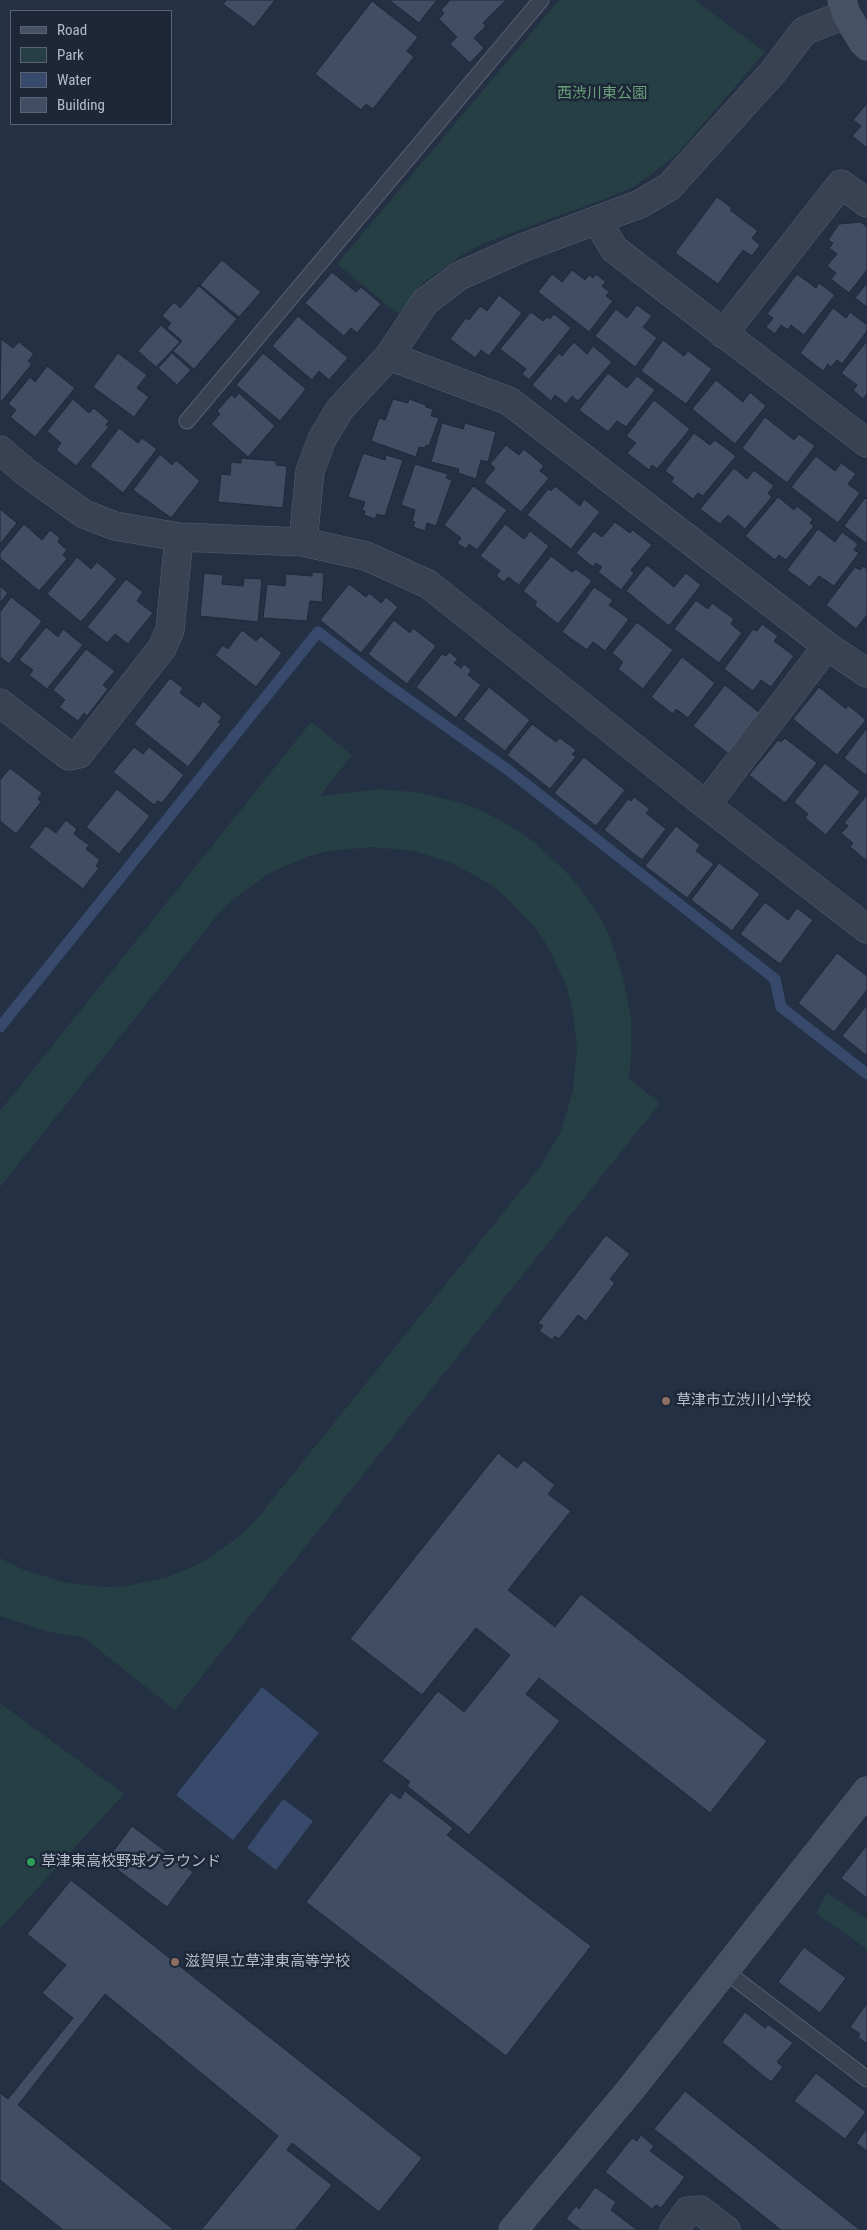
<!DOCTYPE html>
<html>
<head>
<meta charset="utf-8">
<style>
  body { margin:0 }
  #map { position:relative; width:867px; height:2230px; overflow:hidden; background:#243043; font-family:"Roboto Condensed",sans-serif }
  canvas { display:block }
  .legend { position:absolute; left:10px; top:10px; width:162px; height:115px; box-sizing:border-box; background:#1d2738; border:1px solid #5a6373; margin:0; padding:6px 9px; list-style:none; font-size:15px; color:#b5bdcc }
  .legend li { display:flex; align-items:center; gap:10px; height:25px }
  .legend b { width:25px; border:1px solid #5a6373 }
</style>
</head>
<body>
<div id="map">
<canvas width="867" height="2230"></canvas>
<ul class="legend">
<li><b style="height:6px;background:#465166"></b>Road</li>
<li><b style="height:14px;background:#263f44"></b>Park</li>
<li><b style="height:14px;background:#374a6b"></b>Water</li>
<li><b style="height:14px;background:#404d63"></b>Building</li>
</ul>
</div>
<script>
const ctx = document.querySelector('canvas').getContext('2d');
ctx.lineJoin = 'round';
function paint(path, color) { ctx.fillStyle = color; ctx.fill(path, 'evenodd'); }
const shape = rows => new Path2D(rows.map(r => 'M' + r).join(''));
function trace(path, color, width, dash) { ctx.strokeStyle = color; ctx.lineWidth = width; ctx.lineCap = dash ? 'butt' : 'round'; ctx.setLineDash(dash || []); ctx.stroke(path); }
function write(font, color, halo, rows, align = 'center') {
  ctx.font = font + ' "Roboto Condensed","Noto Sans JP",sans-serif'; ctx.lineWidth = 5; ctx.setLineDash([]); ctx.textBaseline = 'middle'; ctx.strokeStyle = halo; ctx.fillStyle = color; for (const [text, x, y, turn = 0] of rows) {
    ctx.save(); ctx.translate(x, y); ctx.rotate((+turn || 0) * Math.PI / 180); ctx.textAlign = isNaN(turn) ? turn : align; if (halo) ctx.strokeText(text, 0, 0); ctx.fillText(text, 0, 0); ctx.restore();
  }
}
paint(shape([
  [559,0,695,0,765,52,678,153,653,173,633,187,610,197,484,243,462,255,423,283,398,314,337,264],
  [311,722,352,755,320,796,380,789,421,793,462,803,481,810,517,830,534,842,564,870,578,885,601,919,610,938,623,977,631,1017,631,1058,629,1079,660,1103,175,1710,84,1638,46,1631,0,1616,0,1558,22,1569,63,1582,105,1587,126,1586,168,1577,188,1569,206,1560,241,1535,256,1520,540,1167,561,1131,573,1090,577,1048,572,1006,566,985,548,947,537,930,508,899,491,885,454,864,414,851,372,847,330,851,309,856,270,873,236,897,220,912,0,1187,0,1111],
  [0,1703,124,1794,0,1929],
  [827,1893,867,1919,867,1949,816,1913]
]), '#263f44');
paint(shape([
  [262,1687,319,1733,233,1840,176,1795],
  [283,1799,313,1821,276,1870,247,1848]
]), '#374a6b');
trace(shape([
  [0,1027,318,632,385,683,508,770,775,979,781,1007,867,1074]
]), '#374a6b', 11);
const building = shape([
  [226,0,275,0,254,27,223,4,226,0],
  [389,0,437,0,419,23,389,0],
  [450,0,506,0,483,23,486,26,474,38,484,48,470,63,450,44,457,37,439,19,444,13,441,10,450,0],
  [372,1,418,37,407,51,414,57,373,109,366,104,361,110,315,74,372,1],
  [867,103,867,148,852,136,861,126,853,120,867,103],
  [717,197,732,208,730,210,758,231,752,238,760,245,752,256,743,250,718,284,675,253,717,197],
  [861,222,867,227,867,270,849,293,831,279,836,273,827,266,837,254,829,248,833,243,828,240,839,224,861,222],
  [222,260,261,292,239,317,200,285,222,260],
  [572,270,585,280,589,275,593,278,596,274,606,282,602,286,609,292,606,296,613,301,589,332,538,292,552,274,562,282,572,270],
  [332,272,356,292,361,287,381,304,357,333,351,328,344,336,305,303,332,272],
  [797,274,816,288,819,283,835,295,804,335,791,325,788,330,781,325,775,334,766,327,773,318,767,314,797,274],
  [867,283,867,307,855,298,867,283],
  [199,286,237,319,194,369,173,351,182,341,167,328,171,323,162,316,174,302,180,308,199,286],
  [499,295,522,313,489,356,481,350,475,358,450,339,466,318,469,320,480,306,487,311,499,295],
  [637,305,652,316,643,327,657,338,635,367,595,336,616,309,627,318,637,305],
  [833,308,846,318,850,312,867,325,867,331,842,364,837,360,831,367,828,364,823,371,800,353,833,308],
  [531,312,543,321,547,317,550,319,554,314,571,328,529,380,522,374,526,369,500,349,531,312],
  [298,316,348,358,329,380,319,371,312,380,272,346,298,316],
  [161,325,180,342,156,367,138,351,161,325],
  [1,339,13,348,19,342,34,354,28,361,32,364,0,403,1,339],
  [663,340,684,356,688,351,712,369,686,404,641,371,663,340],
  [867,341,867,394,863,399,853,390,857,385,841,373,867,341],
  [574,342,587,354,593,346,612,362,578,401,572,396,566,404,555,395,551,401,532,385,559,353,562,356,574,342],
  [118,353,147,375,137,388,149,397,134,417,93,387,118,353],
  [172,353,191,370,177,385,158,368,172,353],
  [263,353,306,389,280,421,236,385,263,353],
  [47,366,75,388,35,437,10,417,16,410,8,404,30,377,35,382,47,366],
  [608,373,627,388,637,376,655,390,626,427,617,421,608,432,579,410,608,373],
  [716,380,743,402,750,392,766,406,735,444,692,409,716,380],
  [239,393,275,426,248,457,211,424,220,414,217,411,231,395,235,398,239,393],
  [73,399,89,413,94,408,109,421,106,425,109,427,76,466,56,450,61,443,47,431,73,399],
  [393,399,408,403,409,399,426,405,426,407,433,409,431,416,439,418,429,446,426,445,425,448,419,447,416,457,371,441,379,418,385,420,393,399],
  [654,400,690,429,657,469,652,465,649,470,627,453,636,443,626,436,654,400],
  [765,417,794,440,799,434,815,446,787,483,742,448,765,417],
  [442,423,463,429,465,423,496,432,488,462,481,460,476,479,458,473,459,469,431,462,442,423],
  [119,428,138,443,142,438,157,449,123,493,90,466,119,428],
  [694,433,710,445,715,440,736,456,703,496,698,493,693,499,671,482,674,478,665,471,694,433],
  [506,445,519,455,524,449,544,466,540,471,549,478,521,512,484,482,495,468,490,464,506,445],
  [363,453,385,460,386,455,403,460,385,516,377,514,375,519,364,515,365,511,362,510,365,502,348,497,363,453],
  [160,454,172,465,176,460,200,481,171,518,133,490,160,454],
  [816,456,835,471,841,463,856,474,848,484,860,493,838,523,791,487,816,456],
  [241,458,276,461,276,465,287,466,283,508,218,502,221,474,230,475,231,462,241,463,241,458],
  [415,464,448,474,446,478,452,480,436,526,427,523,425,531,413,527,415,522,412,521,415,510,401,505,415,464],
  [734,468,747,479,754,470,774,486,768,493,772,497,745,529,728,515,720,524,700,509,734,468],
  [473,486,507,510,477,550,469,544,466,549,457,543,461,538,444,525,473,486],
  [555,486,580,506,584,499,600,512,571,549,527,515,548,489,551,491,555,486],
  [778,497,794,510,797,506,813,519,810,523,814,526,786,560,779,555,775,560,745,536,778,497],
  [865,498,867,499,867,544,844,526,865,498],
  [0,509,17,523,0,544,0,509],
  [615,522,630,533,633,530,652,545,631,570,634,573,621,590,598,572,602,567,596,563,593,567,576,553,594,531,602,537,615,522],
  [24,524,42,540,50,530,60,538,58,542,67,550,63,555,67,559,39,591,0,558,0,553,24,524],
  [505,524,524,539,530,531,549,546,519,585,508,577,504,582,496,576,500,571,480,556,505,524],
  [818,529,835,542,842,532,858,544,854,550,859,553,834,586,819,576,810,587,787,570,818,529],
  [551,556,572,572,576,569,592,581,558,624,534,605,537,602,523,591,551,556],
  [77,557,91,569,97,562,117,579,81,622,47,594,77,557],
  [647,565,674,587,686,573,701,585,669,626,626,591,647,565],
  [863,566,867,569,867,615,856,629,826,605,855,567,860,570,863,566],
  [312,572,324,573,322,602,310,601,307,621,263,618,267,584,285,586,286,574,312,576,312,572],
  [204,573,223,575,222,584,243,586,244,578,262,579,258,622,200,616,204,573],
  [126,579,143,592,137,601,153,613,128,644,115,634,107,643,87,627,126,579],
  [349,584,366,597,369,593,381,603,386,597,398,607,361,653,320,620,349,584],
  [0,586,8,593,0,603,0,586],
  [594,587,613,600,609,605,629,619,605,651,593,642,587,650,562,632,594,587],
  [11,597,42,621,9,664,0,657,0,612,11,597],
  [696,600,708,609,712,603,734,619,731,624,742,633,719,663,674,629,696,600],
  [394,620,410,633,413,628,436,646,407,684,368,654,394,620],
  [637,622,673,650,643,689,618,669,623,662,612,653,637,622],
  [762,624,778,636,774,641,794,656,771,687,761,680,753,691,724,669,753,629,757,631,762,624],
  [46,627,58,637,63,629,83,645,47,689,29,675,33,670,19,660,46,627],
  [242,630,256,641,261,636,282,653,256,687,215,655,223,645,228,649,242,630],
  [86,649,115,671,103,685,108,689,87,716,84,713,78,721,59,707,65,700,53,690,86,649],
  [449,652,458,659,454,663,461,668,464,664,471,670,468,675,481,685,456,718,416,687,442,654,446,656,449,652],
  [682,657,715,683,688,718,676,709,673,714,651,697,682,657],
  [170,678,183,688,180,693,199,707,203,701,222,717,218,722,221,724,188,767,134,724,170,678],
  [725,685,761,714,729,754,693,726,725,685],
  [489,687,530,720,505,751,463,719,489,687],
  [819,687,846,709,848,705,866,720,837,755,793,719,819,687],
  [532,724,556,742,560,738,576,750,572,754,576,757,550,789,507,755,532,724],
  [867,728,867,776,844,758,867,728],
  [785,738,817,763,785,803,749,775,778,740,781,742,785,738],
  [134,747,143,754,149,747,184,775,162,803,158,801,154,805,113,772,134,747],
  [584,757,625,790,596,826,554,793,584,757],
  [825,763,860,792,826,835,805,818,808,814,794,802,825,763],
  [10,768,42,793,38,799,41,802,16,834,0,821,0,780,10,768],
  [117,789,150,816,119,854,86,827,117,789],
  [867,795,867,861,850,847,853,843,841,833,848,826,844,823,867,795],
  [634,797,650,809,646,813,666,829,642,860,604,830,628,799,631,801,634,797],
  [66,820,77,829,74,834,89,845,86,849,100,860,96,866,99,868,83,889,29,847,46,826,56,833,66,820],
  [676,826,700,845,696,851,714,864,687,898,645,866,676,826],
  [719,863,760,894,732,931,691,900,719,863],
  [765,902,788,920,797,908,813,920,780,964,740,934,765,902],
  [837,953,867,976,867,990,834,1032,798,1003,837,953],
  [867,1005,867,1056,842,1036,867,1005],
  [606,1235,630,1254,610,1279,615,1283,586,1321,578,1315,559,1339,555,1336,552,1340,539,1331,543,1326,538,1323,606,1235],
  [498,1453,517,1468,524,1460,555,1485,548,1494,571,1511,508,1590,555,1627,581,1594,767,1741,710,1813,539,1678,526,1694,560,1721,469,1835,407,1786,410,1782,382,1761,438,1691,464,1712,510,1655,476,1628,422,1695,350,1639,498,1453],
  [405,1791,453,1828,447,1835,591,1946,506,2056,306,1902,391,1792,400,1799,405,1791],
  [132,1826,193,1872,167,1907,106,1861,132,1826],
  [867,1845,867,1898,841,1878,867,1845],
  [71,1880,422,2158,379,2212,292,2143,287,2150,332,2185,295,2230,201,2230,278,2136,105,1994,18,2105,174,2230,63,2230,0,2180,0,2093,8,2099,73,2018,42,1993,66,1965,27,1934,71,1880],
  [804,1947,846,1978,820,2013,778,1982,804,1947],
  [867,2003,867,2044,858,2037,860,2034,850,2027,867,2003],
  [745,2012,765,2028,768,2024,793,2043,777,2062,783,2067,771,2082,722,2042,745,2012],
  [816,2073,866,2112,845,2139,794,2101,816,2073],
  [685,2091,860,2230,781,2230,654,2129,685,2091],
  [867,2128,867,2151,856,2143,867,2128],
  [641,2135,654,2146,650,2151,685,2177,661,2208,656,2205,652,2209,605,2172,632,2138,637,2141,641,2135],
  [595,2187,616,2202,611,2210,637,2230,581,2230,566,2219,576,2206,579,2209,595,2187]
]);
paint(building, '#404d63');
trace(building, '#1f293a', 1);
const lane = shape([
  [187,421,541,0],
  [725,1971,867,2079]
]);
const street = shape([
  [597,220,614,249,867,443],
  [723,334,841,184,867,203],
  [389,356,509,401,827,646,867,673],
  [0,450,27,473,84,514,115,526,179,537,303,542,366,556,428,584,706,805,867,929],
  [303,542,310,471,322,439,340,409,389,356,425,302,459,276,522,248,640,204,669,187,773,72,804,31,846,14],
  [0,703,69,756,79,754,162,648,170,630,179,537],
  [706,805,827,646],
  [674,2230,688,2211,700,2210,726,2230]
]);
const secondary = shape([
  [842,0,846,14,863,42,867,46],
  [513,2230,631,2089,867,1791]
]);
trace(lane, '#566070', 17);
trace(street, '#566070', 29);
trace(secondary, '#566070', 29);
trace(lane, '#384252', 15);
trace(street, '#384252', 28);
trace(secondary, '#465166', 28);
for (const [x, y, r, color] of [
  [666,1401,5,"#8d6e63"],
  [31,1862,5,"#2e9e5b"],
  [175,1962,5,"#8d6e63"]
]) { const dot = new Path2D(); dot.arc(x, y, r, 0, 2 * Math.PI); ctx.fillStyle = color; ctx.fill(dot); trace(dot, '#1d2738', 2); }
write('15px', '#6a9f79', '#1d2738', [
  ["西渋川東公園",602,94]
]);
write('15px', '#b5bdcc', '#1d2738', [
  ["草津市立渋川小学校",676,1401],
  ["草津東高校野球グラウンド",41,1862],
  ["滋賀県立草津東高等学校",185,1962]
], 'left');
</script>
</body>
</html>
